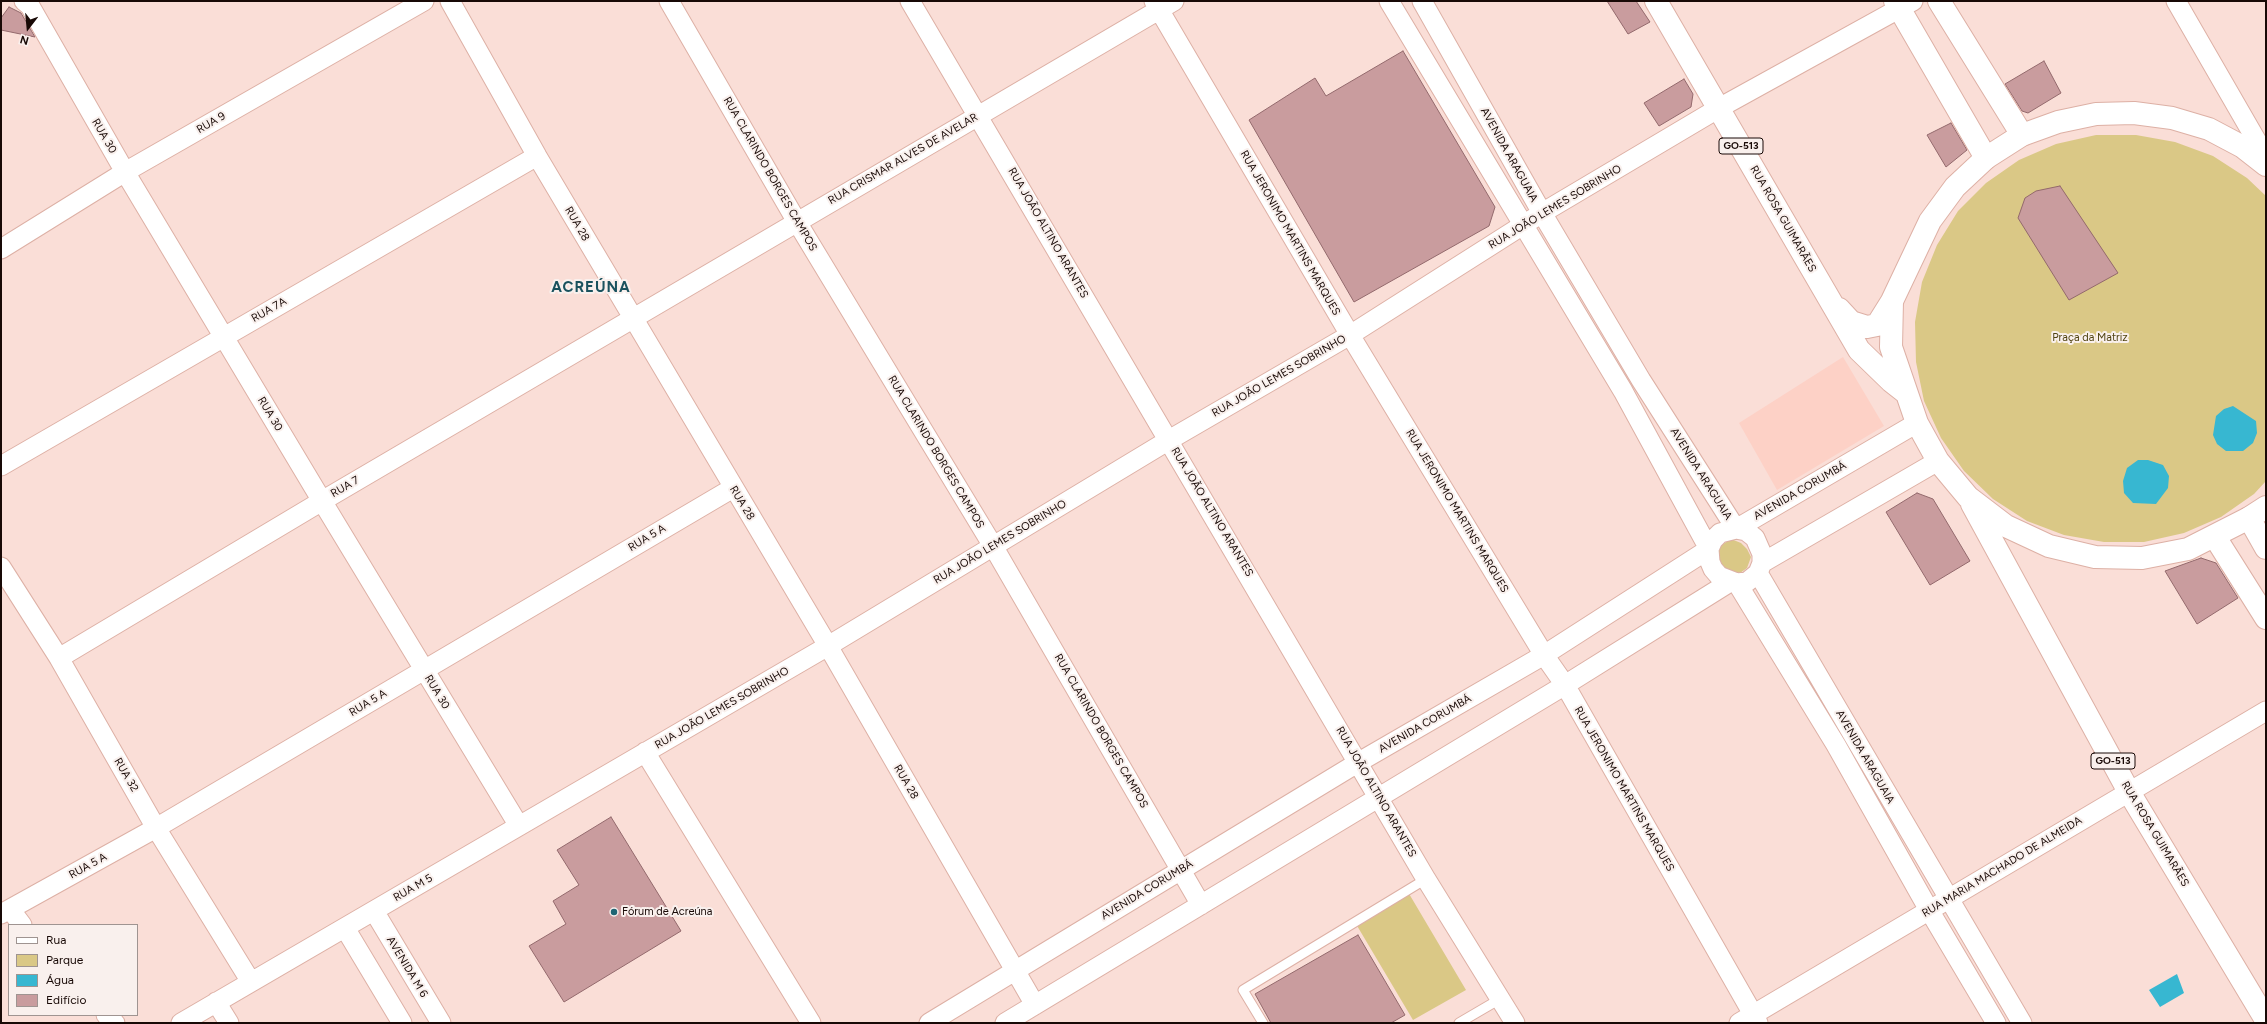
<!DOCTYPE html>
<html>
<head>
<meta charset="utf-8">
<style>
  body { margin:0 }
  #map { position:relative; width:2267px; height:1024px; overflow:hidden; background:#faded7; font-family:Figtree,sans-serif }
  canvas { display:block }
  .frame { position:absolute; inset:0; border:2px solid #180906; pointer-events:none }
  .legend { position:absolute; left:8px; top:924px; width:130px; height:92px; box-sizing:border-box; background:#f9f0ed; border:1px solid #9f9491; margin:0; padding:5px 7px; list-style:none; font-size:12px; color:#180906 }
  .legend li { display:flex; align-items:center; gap:8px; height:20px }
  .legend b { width:20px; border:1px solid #9f9491 }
  .north { position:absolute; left:8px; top:8px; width:40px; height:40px; -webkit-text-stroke:3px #f9f0ed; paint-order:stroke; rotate:196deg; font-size:11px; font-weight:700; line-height:16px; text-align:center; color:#180906 }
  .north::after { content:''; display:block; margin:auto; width:14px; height:18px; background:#180906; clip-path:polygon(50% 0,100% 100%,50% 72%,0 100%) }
</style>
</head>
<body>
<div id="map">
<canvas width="2267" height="1024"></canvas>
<div class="frame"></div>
<ul class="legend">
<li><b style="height:5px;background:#fff"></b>Rua</li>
<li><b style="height:11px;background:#dac886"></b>Parque</li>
<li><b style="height:11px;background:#37b7d1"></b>Água</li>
<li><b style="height:11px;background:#c99c9e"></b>Edifício</li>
</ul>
<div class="north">N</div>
</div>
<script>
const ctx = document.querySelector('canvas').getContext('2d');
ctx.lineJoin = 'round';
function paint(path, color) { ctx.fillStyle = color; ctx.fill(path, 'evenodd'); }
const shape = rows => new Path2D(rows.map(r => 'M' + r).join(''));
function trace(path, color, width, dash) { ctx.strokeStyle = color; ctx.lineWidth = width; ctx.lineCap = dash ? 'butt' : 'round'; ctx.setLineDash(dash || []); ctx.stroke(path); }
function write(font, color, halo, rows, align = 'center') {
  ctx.font = font + ' Figtree,sans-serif'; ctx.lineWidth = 4; ctx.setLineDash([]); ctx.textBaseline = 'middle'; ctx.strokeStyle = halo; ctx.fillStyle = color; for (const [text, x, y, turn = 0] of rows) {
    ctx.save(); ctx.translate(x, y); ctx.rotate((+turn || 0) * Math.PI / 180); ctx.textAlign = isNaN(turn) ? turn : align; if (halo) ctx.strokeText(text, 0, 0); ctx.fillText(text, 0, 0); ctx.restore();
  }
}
paint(shape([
  [1843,357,1884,426,1777,490,1739,423]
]), '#fdd1c6');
paint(shape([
  [2096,135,2136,135,2175,142,2213,156,2247,178,2266,196,2266,481,2254,494,2221,517,2184,533,2144,542,2104,542,2064,535,2027,521,1993,499,1964,471,1941,438,1924,401,1916,362,1915,322,1922,282,1937,245,1958,211,1986,183,2019,160,2056,144],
  [1731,539,1741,543,1747,549,1751,557,1747,568,1740,573,1728,571,1722,566,1717,554,1720,546],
  [1408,892,1466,990,1413,1020,1356,924]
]), '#dac886');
paint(shape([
  [2233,406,2256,421,2257,433,2253,443,2243,451,2226,451,2217,444,2213,435,2216,416,2224,409],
  [2138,460,2148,460,2163,465,2169,476,2168,488,2156,504,2133,503,2124,493,2123,481,2127,468],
  [2177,974,2184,993,2160,1007,2149,990]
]), '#37b7d1');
const building = shape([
  [1607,1,1636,1,1650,22,1628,34,1607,1],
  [9,7,21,13,35,37,1,30,1,18,9,7],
  [1403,51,1495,207,1489,226,1354,302,1249,120,1315,78,1326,96,1403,51],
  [2044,61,2061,93,2028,113,2022,111,2005,84,2044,61],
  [1684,79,1693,94,1691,107,1659,126,1644,103,1684,79],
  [1951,123,1967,150,1946,167,1927,135,1951,123],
  [2060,186,2118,273,2069,300,2018,218,2025,198,2036,191,2060,186],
  [1917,493,1933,499,1970,561,1930,585,1886,512,1917,493],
  [2201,558,2216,563,2238,598,2197,624,2165,571,2201,558],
  [611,817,681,931,564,1002,529,946,566,924,553,901,579,885,557,850,611,817],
  [1358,935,1405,1015,1391,1023,1271,1023,1255,994,1358,935]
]);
paint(building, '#c99c9e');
trace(building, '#93696c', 1);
const lane = shape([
  [1263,1023,1243,990,1426,879],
  [1459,1023,1500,999]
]);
const street = shape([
  [24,1,30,6,125,172,322,501,519,826],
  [450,1,537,156,828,646,1035,1005],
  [669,1,797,222,993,546,1201,905],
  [910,1,1426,879,1515,1023],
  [1154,1,1350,335,1544,655,1565,685,1758,1023],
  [1389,1,1623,391,1709,549,1710,562,1713,569,1719,576,1737,583,1747,582,1758,573],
  [1422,1,1542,213,1641,380,1736,529,1746,531,1755,538,1762,554,1762,563,1758,573],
  [2176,1,2266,157],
  [1,249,125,172,424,1],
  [1,466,537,156],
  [1762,563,1938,461],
  [1,567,59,658,156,828,251,982],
  [1758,573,2022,1023],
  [1737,583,1836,745,1929,910,1996,1023],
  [59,658,322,501,1174,1],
  [645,752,811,1023],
  [10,909,22,925],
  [374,911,441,1023],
  [1,914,156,828,733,488],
  [345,928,402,1023],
  [216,1002,229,1023],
  [106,1015,115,1023],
  [181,1023,828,646,1169,440,1350,335,1542,213,1719,108,1913,1],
  [929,1023,1359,762,1544,655,1709,549,1713,540,1720,533,1736,529,1917,423],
  [1005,1023,1565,685,1730,582],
  [1739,1023,2266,711]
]);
const secondary = shape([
  [1895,1,1986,158],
  [1939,1,2022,135],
  [2249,518,2266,548],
  [2215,537,2266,618]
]);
const primary = shape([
  [1656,1,1859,350,1891,381,1905,392],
  [2266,165,2243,147,2209,129,2172,118,2134,113,2096,114,2058,122,2022,135,1986,158,1955,187,1930,221,1892,301,1891,347,1917,423,1938,461,1968,497,2006,526,2049,546,2095,557,2142,558,2188,549,2249,518,2266,507],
  [1839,309,1851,322,1867,327,1877,325,1892,301],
  [1972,504,2129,792,2266,1020]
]);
trace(lane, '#ddb0a5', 11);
trace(street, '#ddb0a5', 21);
trace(secondary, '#ddb0a5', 24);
trace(primary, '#ddb0a5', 24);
trace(lane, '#fff', 9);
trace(street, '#fff', 19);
trace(secondary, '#fff', 22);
trace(primary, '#fff', 22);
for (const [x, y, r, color] of [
  [614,912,4,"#1e6574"]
]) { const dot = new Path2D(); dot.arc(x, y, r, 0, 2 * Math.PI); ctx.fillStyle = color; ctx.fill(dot); trace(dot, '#f9f0ed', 1.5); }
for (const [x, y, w] of [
  [1741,146,44],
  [2113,761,44]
]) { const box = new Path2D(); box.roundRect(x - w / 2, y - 8, w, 16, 3); ctx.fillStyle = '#f9f0ed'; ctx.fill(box); trace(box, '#180906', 1); }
write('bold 10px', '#180906', null, [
  ["GO-513",1741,146],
  ["GO-513",2113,761]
]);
write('11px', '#180906', '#f9f0ed', [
  ["RUA 9",211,123,-30],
  ["RUA 30",104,136,60],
  ["AVENIDA ARAGUAIA",1509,155,61],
  ["RUA CRISMAR ALVES DE AVELAR",903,159,-30],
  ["RUA CLARINDO BORGES CAMPOS",770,174,60],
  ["RUA JOÃO LEMES SOBRINHO",1555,207,-31],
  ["RUA ROSA GUIMARÃES",1783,219,60],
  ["RUA 28",577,224,60],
  ["RUA JOÃO ALTINO ARANTES",1048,233,60],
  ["RUA JERONIMO MARTINS MARQUES",1290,233,60],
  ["RUA 7A",269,310,-30],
  ["RUA JOÃO LEMES SOBRINHO",1279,376,-30],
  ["RUA 30",270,414,59],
  ["RUA CLARINDO BORGES CAMPOS",936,452,59],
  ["AVENIDA ARAGUAIA",1701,474,58],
  ["RUA 7",345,487,-30],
  ["AVENIDA CORUMBÁ",1800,491,-30],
  ["RUA 28",742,503,59],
  ["RUA JERONIMO MARTINS MARQUES",1457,511,59],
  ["RUA JOÃO ALTINO ARANTES",1212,512,59],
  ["RUA 5 A",647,538,-31],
  ["RUA JOÃO LEMES SOBRINHO",1000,542,-31],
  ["RUA 30",437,692,59],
  ["RUA 5 A",368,703,-31],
  ["RUA JOÃO LEMES SOBRINHO",722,708,-30],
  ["AVENIDA CORUMBÁ",1425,724,-30],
  ["RUA CLARINDO BORGES CAMPOS",1101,731,60],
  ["AVENIDA ARAGUAIA",1865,757,60],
  ["RUA 32",126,775,60],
  ["RUA 28",906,782,60],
  ["RUA JERONIMO MARTINS MARQUES",1624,789,60],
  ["RUA JOÃO ALTINO ARANTES",1376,792,60],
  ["RUA ROSA GUIMARÃES",2155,834,59],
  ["RUA 5 A",88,866,-29],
  ["RUA MARIA MACHADO DE ALMEIDA",2002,867,-31],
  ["RUA M 5",413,888,-30],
  ["AVENIDA CORUMBÁ",1147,890,-31],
  ["AVENIDA M 6",407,967,59]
]);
write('11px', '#504312', '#f9f0ed', [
  ["Praça da Matriz",2090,338]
]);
write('11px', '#180906', '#f9f0ed', [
  ["Fórum de Acreúna",622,912]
], 'left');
ctx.letterSpacing = '1px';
write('bold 15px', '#1a525e', '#f9f0ed', [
  ["ACREÚNA",591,288]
]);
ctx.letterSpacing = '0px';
</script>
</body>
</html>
